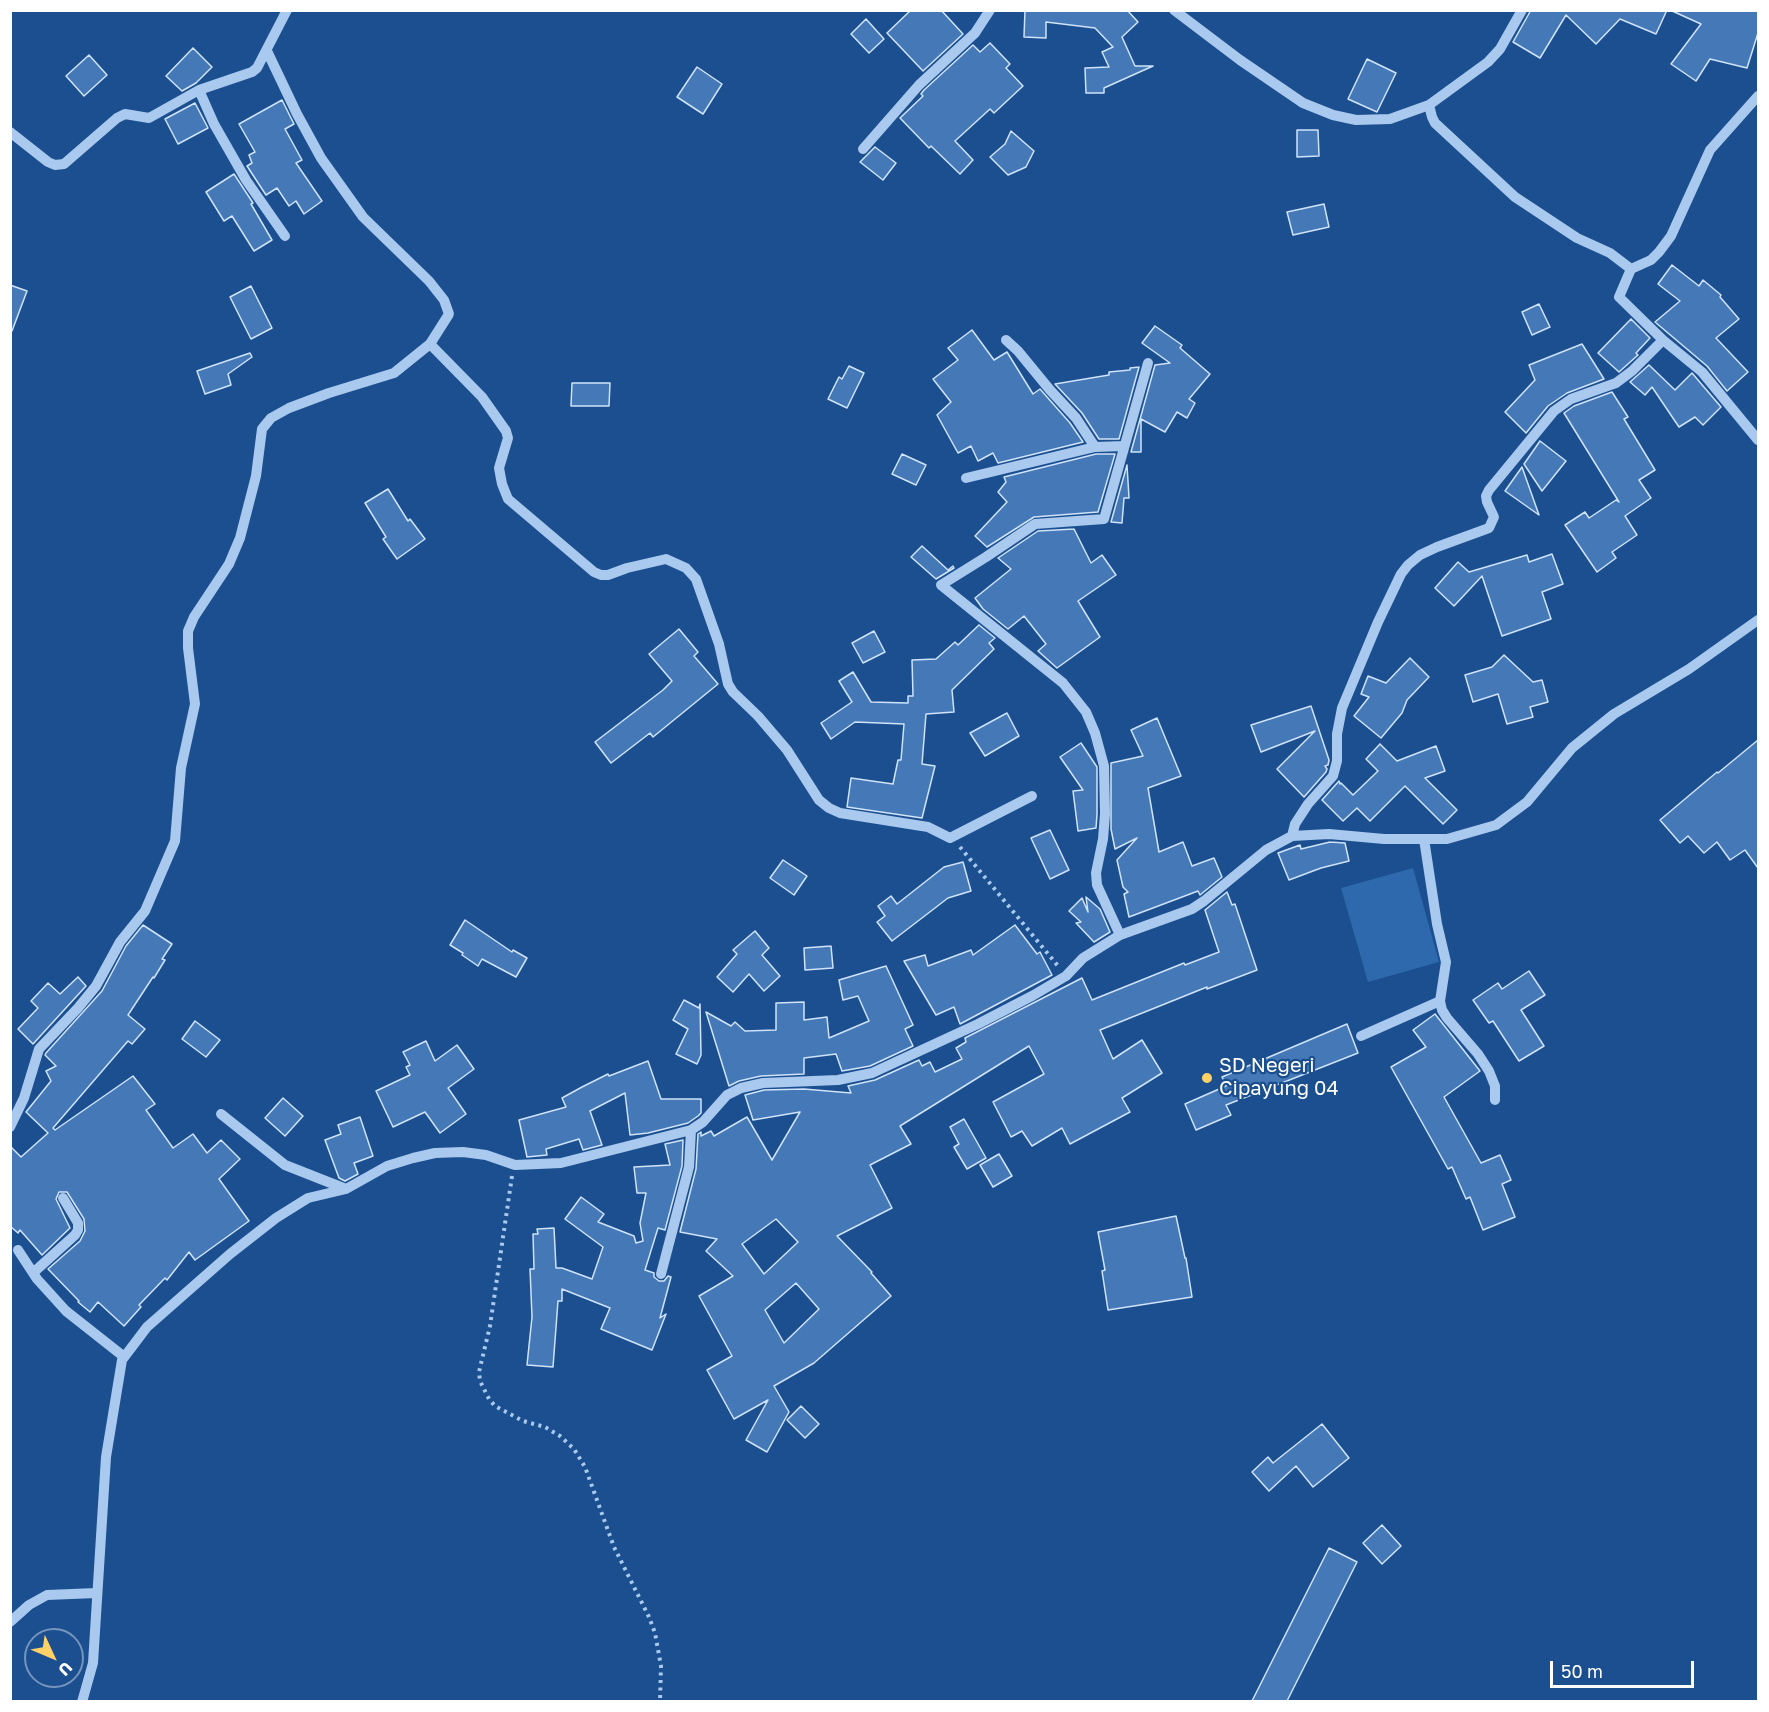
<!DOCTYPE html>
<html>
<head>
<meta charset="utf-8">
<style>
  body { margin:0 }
  #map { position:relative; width:1769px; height:1712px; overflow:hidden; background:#1b4f8f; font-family:"Golos Text",sans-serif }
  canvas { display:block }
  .frame { position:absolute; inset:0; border:12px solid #fff; pointer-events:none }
  .north { position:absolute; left:24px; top:1628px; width:60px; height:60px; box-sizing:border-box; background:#1b4f8f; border:2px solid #7695bc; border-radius:50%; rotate:134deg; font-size:16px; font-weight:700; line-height:24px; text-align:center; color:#fff }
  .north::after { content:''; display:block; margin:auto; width:21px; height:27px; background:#ffd166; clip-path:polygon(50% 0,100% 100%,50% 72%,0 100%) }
  .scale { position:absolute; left:1550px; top:1661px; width:144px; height:27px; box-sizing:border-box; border:3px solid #fff; border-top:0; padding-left:8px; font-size:18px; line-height:21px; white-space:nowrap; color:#fff; -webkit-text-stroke:4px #1b4f8f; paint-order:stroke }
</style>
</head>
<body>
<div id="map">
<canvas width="1769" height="1712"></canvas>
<div class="frame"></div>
<div class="north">U</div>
<div class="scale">50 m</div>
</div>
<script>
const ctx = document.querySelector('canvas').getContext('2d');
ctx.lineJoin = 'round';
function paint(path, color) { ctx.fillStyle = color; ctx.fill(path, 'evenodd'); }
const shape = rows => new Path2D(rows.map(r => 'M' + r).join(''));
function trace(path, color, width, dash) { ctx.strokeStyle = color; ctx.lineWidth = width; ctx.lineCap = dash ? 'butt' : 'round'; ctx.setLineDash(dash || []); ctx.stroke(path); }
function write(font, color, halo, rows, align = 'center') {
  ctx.font = font + ' "Golos Text",sans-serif'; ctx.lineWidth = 4.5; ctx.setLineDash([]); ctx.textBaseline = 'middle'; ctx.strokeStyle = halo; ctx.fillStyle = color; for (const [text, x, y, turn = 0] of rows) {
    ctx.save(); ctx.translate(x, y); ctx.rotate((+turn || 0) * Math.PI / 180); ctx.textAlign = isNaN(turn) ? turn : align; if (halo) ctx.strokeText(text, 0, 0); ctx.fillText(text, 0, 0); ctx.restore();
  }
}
paint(shape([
  [1413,868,1439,962,1368,982,1341,888]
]), '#2e69ad');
const building = shape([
  [911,10,941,10,963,34,923,71,887,33,911,10],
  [1025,10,1127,10,1138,22,1122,37,1135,66,1153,66,1104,88,1104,93,1086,93,1085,68,1109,67,1102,52,1113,47,1095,28,1046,22,1046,38,1024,37,1025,10],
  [1531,10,1667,10,1656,34,1620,19,1596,44,1566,15,1540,58,1513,42,1531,10],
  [1670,10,1758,10,1758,33,1747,68,1710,59,1696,81,1671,64,1701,24,1670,10],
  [866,19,884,39,869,53,851,34,866,19],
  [990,43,1010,64,1006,68,1023,86,994,113,990,109,955,141,973,160,960,174,931,146,929,148,900,118,923,96,921,94,924,90,973,45,980,52,990,43],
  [193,48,212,67,196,83,182,91,166,76,193,48],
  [89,55,107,75,84,96,66,76,89,55],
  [1367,59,1396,73,1377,112,1348,99,1367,59],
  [697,67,722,84,703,114,677,97,697,67],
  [282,100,294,124,285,129,302,160,296,163,322,201,304,214,296,201,289,206,277,188,266,195,247,166,252,163,249,155,255,152,239,124,282,100],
  [195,103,208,128,178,144,165,119,195,103],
  [1297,130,1318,130,1319,156,1297,157,1297,130],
  [1011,131,1034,151,1026,167,1008,175,990,157,1005,144,1011,131],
  [875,147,896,163,883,180,860,162,875,147],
  [234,174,253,203,251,204,272,240,254,251,232,216,224,221,206,192,234,174],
  [1324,204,1329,227,1293,235,1287,212,1324,204],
  [1672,265,1699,286,1703,280,1721,295,1720,297,1739,319,1716,338,1748,372,1727,391,1707,366,1655,322,1680,301,1658,284,1672,265],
  [10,285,27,291,12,331,10,331,10,285],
  [251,286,272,328,251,339,230,297,251,286],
  [1539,304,1550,327,1532,335,1522,312,1539,304],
  [1631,319,1650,338,1636,353,1638,355,1619,372,1598,353,1631,319],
  [1155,326,1182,345,1180,348,1210,374,1189,399,1195,403,1187,418,1177,412,1165,432,1141,419,1141,452,1131,452,1155,365,1170,363,1142,343,1155,326],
  [972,330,994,360,1007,352,1033,394,1040,389,1070,423,1083,442,998,463,993,453,978,461,971,446,958,453,937,415,951,402,933,379,958,360,948,348,972,330],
  [1582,344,1604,379,1567,393,1548,406,1526,433,1505,412,1535,380,1529,365,1582,344],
  [250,353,252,357,228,374,231,385,205,394,197,371,250,353],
  [1649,365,1675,390,1692,373,1721,407,1703,425,1695,417,1679,427,1652,387,1645,395,1630,382,1649,365],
  [849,366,864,373,847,408,828,399,839,377,842,379,849,366],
  [1139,367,1119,439,1099,439,1082,413,1055,384,1109,375,1109,372,1130,370,1130,368,1139,367],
  [572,383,610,383,609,406,571,406,572,383],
  [1612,392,1628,417,1624,419,1655,470,1639,480,1651,498,1625,516,1637,535,1612,552,1616,558,1597,572,1565,525,1585,512,1589,518,1616,500,1619,502,1564,413,1574,406,1612,392],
  [1540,441,1566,461,1542,491,1524,464,1540,441],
  [902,454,926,465,916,485,892,474,902,454],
  [1096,454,1115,454,1098,512,1034,517,987,547,975,536,1007,502,998,492,1006,482,1004,477,1096,454],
  [1127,465,1129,498,1124,498,1122,523,1111,522,1127,465],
  [1522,467,1539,515,1505,491,1522,467],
  [388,489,408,521,410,519,425,539,397,559,383,539,386,537,365,503,388,489],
  [1074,529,1091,563,1102,555,1116,575,1078,601,1100,637,1057,668,1038,651,1046,644,1024,616,1008,629,983,609,975,598,1011,569,998,558,1038,531,1074,529],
  [922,546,948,570,953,566,954,568,936,579,911,557,922,546],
  [1552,554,1563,584,1542,592,1551,619,1502,636,1482,576,1454,606,1435,588,1458,562,1469,572,1527,555,1529,562,1552,554],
  [979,625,995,638,989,643,994,649,952,690,954,712,926,714,922,764,935,766,922,818,847,807,851,778,893,784,898,760,901,760,904,724,855,722,831,739,821,723,852,702,839,681,853,672,871,702,908,703,908,696,913,696,912,660,936,659,955,642,958,645,979,625],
  [679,629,698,652,694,656,718,684,653,737,650,733,611,763,595,742,663,690,672,681,649,654,679,629],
  [874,631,885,652,863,663,852,643,874,631],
  [1504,655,1533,682,1542,680,1548,702,1530,707,1533,717,1507,724,1498,694,1473,702,1465,675,1492,667,1504,655],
  [1410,658,1429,677,1407,700,1402,713,1381,738,1354,716,1369,697,1361,694,1368,676,1386,683,1410,658],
  [1311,706,1329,760,1328,765,1325,766,1327,769,1326,772,1304,797,1277,769,1315,731,1261,752,1251,725,1311,706],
  [1007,713,1019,736,985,756,970,733,1007,713],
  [1157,718,1181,776,1148,788,1159,852,1183,842,1192,866,1214,858,1222,877,1200,895,1198,891,1129,917,1124,894,1128,892,1123,887,1117,860,1137,838,1115,849,1111,829,1111,763,1143,756,1131,730,1157,718],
  [1758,740,1758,868,1745,850,1730,860,1717,842,1704,853,1688,836,1680,843,1660,820,1717,772,1718,773,1758,740],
  [1081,743,1097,767,1097,814,1096,828,1078,831,1073,791,1083,790,1060,757,1081,743],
  [1380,744,1397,761,1436,746,1445,771,1425,778,1457,810,1443,824,1405,786,1370,821,1357,808,1343,821,1322,800,1339,781,1340,784,1341,783,1353,795,1378,771,1366,759,1380,744],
  [1050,830,1069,870,1050,879,1031,838,1050,830],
  [1330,842,1345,843,1349,861,1321,868,1289,880,1278,853,1300,845,1301,849,1330,842],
  [783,860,807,876,794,895,770,878,783,860],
  [963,862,971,891,948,898,892,941,877,922,885,916,878,906,891,896,897,904,944,867,963,862],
  [1227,892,1232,905,1235,904,1257,970,1207,989,1207,987,1100,1030,1113,1059,1142,1040,1162,1073,1122,1098,1130,1112,1070,1144,1062,1128,1032,1146,1022,1131,1011,1137,993,1102,1044,1074,1029,1046,900,1126,911,1144,870,1165,892,1208,837,1236,872,1272,871,1273,891,1296,814,1363,774,1386,789,1412,767,1452,746,1440,768,1400,734,1419,707,1370,732,1356,699,1296,733,1276,706,1251,717,1239,680,1232,696,1169,698,1134,701,1132,701,1136,711,1131,714,1136,747,1117,772,1160,800,1112,753,1120,745,1095,764,1090,804,1089,851,1093,848,1086,875,1080,919,1060,922,1066,930,1062,935,1072,962,1059,956,1048,966,1042,965,1038,1082,978,1092,1000,1184,963,1185,965,1219,952,1205,910,1227,892],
  [776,1219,798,1242,764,1274,742,1244,776,1219],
  [796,1283,819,1309,784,1343,765,1310,796,1283],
  [1086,897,1100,909,1110,932,1094,942,1076,923,1081,922,1069,911,1082,898,1088,912,1086,897],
  [465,920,512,952,513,950,527,958,516,977,482,959,478,966,462,955,463,953,450,945,465,920],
  [143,925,172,944,162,959,165,960,154,978,153,977,128,1015,145,1029,132,1044,128,1041,53,1128,55,1130,133,1076,155,1104,146,1110,173,1148,193,1134,207,1153,221,1140,240,1159,219,1179,249,1221,195,1260,189,1252,167,1280,165,1278,139,1305,141,1307,124,1326,98,1302,90,1312,78,1302,79,1301,48,1269,80,1241,85,1231,84,1219,67,1192,59,1192,56,1199,70,1228,42,1255,20,1230,18,1233,10,1226,10,1146,21,1157,48,1133,26,1112,51,1081,46,1071,56,1066,45,1055,46,1053,102,991,126,946,143,925],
  [1015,925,1037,954,1040,952,1052,975,960,1024,954,1007,936,1015,904,961,925,955,928,966,971,950,973,955,1015,925],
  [755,931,769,948,762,955,780,976,764,991,749,974,733,992,717,977,737,954,733,950,755,931],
  [831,946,833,968,805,970,804,948,831,946],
  [886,966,913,1025,905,1029,913,1046,870,1066,842,1071,836,1054,804,1058,804,1074,761,1076,739,1081,729,1086,706,1012,731,1026,735,1022,745,1031,776,1030,776,1003,804,1002,804,1020,827,1017,829,1038,869,1021,858,996,843,1000,839,980,886,966],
  [1529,971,1545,995,1521,1010,1544,1046,1519,1061,1493,1021,1489,1023,1473,1000,1498,983,1502,989,1529,971],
  [78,977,86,986,33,1044,18,1029,38,1008,31,1001,48,983,60,994,78,977],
  [684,1000,699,1008,700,1004,701,1055,697,1064,676,1054,688,1029,673,1020,684,1000],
  [1435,1014,1480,1071,1444,1097,1481,1163,1500,1155,1511,1180,1502,1184,1515,1217,1483,1230,1470,1197,1466,1199,1452,1167,1448,1169,1391,1067,1426,1047,1413,1030,1435,1014],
  [195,1021,220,1040,206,1057,182,1039,195,1021],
  [1347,1024,1358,1053,1226,1105,1231,1115,1196,1130,1185,1104,1226,1086,1222,1077,1347,1024],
  [426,1041,435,1061,457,1045,474,1069,448,1088,466,1114,440,1133,425,1112,393,1127,376,1091,410,1075,406,1067,410,1065,403,1052,426,1041],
  [648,1061,661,1099,701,1099,701,1113,698,1116,688,1123,648,1133,630,1135,625,1093,590,1111,602,1145,583,1150,579,1139,546,1149,547,1155,527,1157,519,1120,566,1107,562,1098,582,1087,608,1074,609,1076,648,1061],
  [283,1098,303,1116,285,1136,265,1118,283,1098],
  [360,1117,373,1156,354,1163,358,1174,345,1181,339,1178,325,1140,341,1134,338,1125,360,1117],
  [964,1119,986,1158,967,1169,954,1147,959,1144,950,1127,964,1119],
  [683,1140,682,1166,665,1230,658,1228,645,1270,654,1273,654,1277,659,1281,664,1281,668,1276,671,1277,660,1318,666,1314,652,1350,601,1329,610,1308,562,1289,562,1301,558,1301,553,1367,527,1365,532,1317,530,1269,534,1269,533,1234,538,1234,537,1229,554,1228,556,1268,562,1268,592,1279,603,1247,565,1219,581,1197,604,1214,598,1222,634,1236,636,1243,643,1241,640,1223,646,1193,637,1193,634,1167,670,1165,665,1144,683,1140],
  [999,1154,1012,1176,993,1187,980,1165,999,1154],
  [1176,1216,1185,1258,1186,1258,1192,1297,1108,1310,1102,1271,1105,1270,1098,1232,1176,1216],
  [801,1406,819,1424,805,1438,787,1420,801,1406],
  [1322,1424,1349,1458,1313,1487,1296,1466,1269,1491,1252,1472,1268,1457,1273,1463,1322,1424],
  [1382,1525,1401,1546,1382,1564,1363,1543,1382,1525],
  [1329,1548,1357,1562,1287,1701,1252,1701,1329,1548]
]);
paint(building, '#4478b7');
trace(building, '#cfe3fa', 1.5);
trace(shape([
  [960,847,1058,966],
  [512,1176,490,1326,479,1372,480,1381,489,1399,495,1406,523,1421,545,1427,560,1436,574,1449,585,1467,614,1547,649,1617,655,1633,661,1666,660,1702]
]), '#a9c9ee', 4, [3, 4.5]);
trace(shape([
  [1174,10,1240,60,1303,103,1333,115,1356,120,1390,119,1429,105],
  [1522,10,1500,49,1488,62,1429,105,1432,117,1435,123,1515,197,1577,238,1610,253,1631,269,1619,297,1663,340,1702,372,1758,440],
  [267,51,297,114,321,158,363,217,429,281,444,300,449,314,430,344,482,397,506,431,508,438,499,468,502,484,508,499,594,572,601,575,608,575,627,568,666,559,686,568,696,579,719,644,728,684,733,692,758,716,787,750,819,800,829,808,840,813,928,827,950,838,1032,796],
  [199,90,214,124,246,180,285,236],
  [10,132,48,162,55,165,64,164,117,118,125,114,149,118,199,90,252,72,257,68,287,10],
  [863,149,919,85,975,33,990,10],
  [1631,269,1651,260,1659,252,1671,236,1710,150,1758,96],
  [1006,340,1018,351,1050,390,1076,418,1095,447],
  [966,478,1095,447,1124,446],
  [1292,836,1295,824,1308,804,1333,776,1337,761,1337,734,1342,708,1378,622,1401,574,1408,565,1420,555,1437,547,1489,528,1494,517,1487,502,1486,496,1489,490,1554,411,1571,399,1616,383,1632,371,1663,340],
  [1424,839,1437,924,1446,962,1440,1001,1442,1010,1447,1018,1478,1054,1489,1071,1495,1086,1495,1100],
  [1120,935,1097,885,1096,873,1103,839,1105,814,1104,766,1095,733,1086,712,1063,683,941,585,986,557,1035,524,1104,519,1148,363],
  [1361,1036,1440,1001],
  [221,1114,285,1165,346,1189],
  [10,1127,24,1098,39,1049,78,1008,96,986,120,942,145,911,175,841,181,768,195,704,188,648,188,631,194,617,229,564,240,538,256,476,262,429,271,418,289,408,329,393,394,373,430,344],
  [18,1250,37,1279,66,1311,123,1356],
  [34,1272,75,1235,78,1230,78,1223,63,1198],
  [661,1274,689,1167,691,1130],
  [10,1622,29,1605,47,1595,96,1593],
  [82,1702,93,1663,106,1457,122,1360,147,1327,230,1254,276,1218,308,1198,346,1189,387,1166,413,1158,435,1153,463,1152,486,1155,515,1165,561,1163,691,1130,703,1122,727,1095,741,1088,763,1083,838,1080,872,1073,978,1024,1032,996,1066,976,1083,958,1120,935,1192,909,1204,901,1266,850,1292,836,1329,834,1384,839,1447,839,1496,825,1527,802,1572,748,1614,714,1689,669,1758,620]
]), '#a9c9ee', 10);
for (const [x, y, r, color] of [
  [1207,1078,6,"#ffd166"]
]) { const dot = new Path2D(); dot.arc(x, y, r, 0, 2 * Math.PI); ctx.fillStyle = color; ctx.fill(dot); trace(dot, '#1b4f8f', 2); }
write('20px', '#fff', '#1b4f8f', [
  ["SD Negeri",1219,1066],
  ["Cipayung 04",1219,1089]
], 'left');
</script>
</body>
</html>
